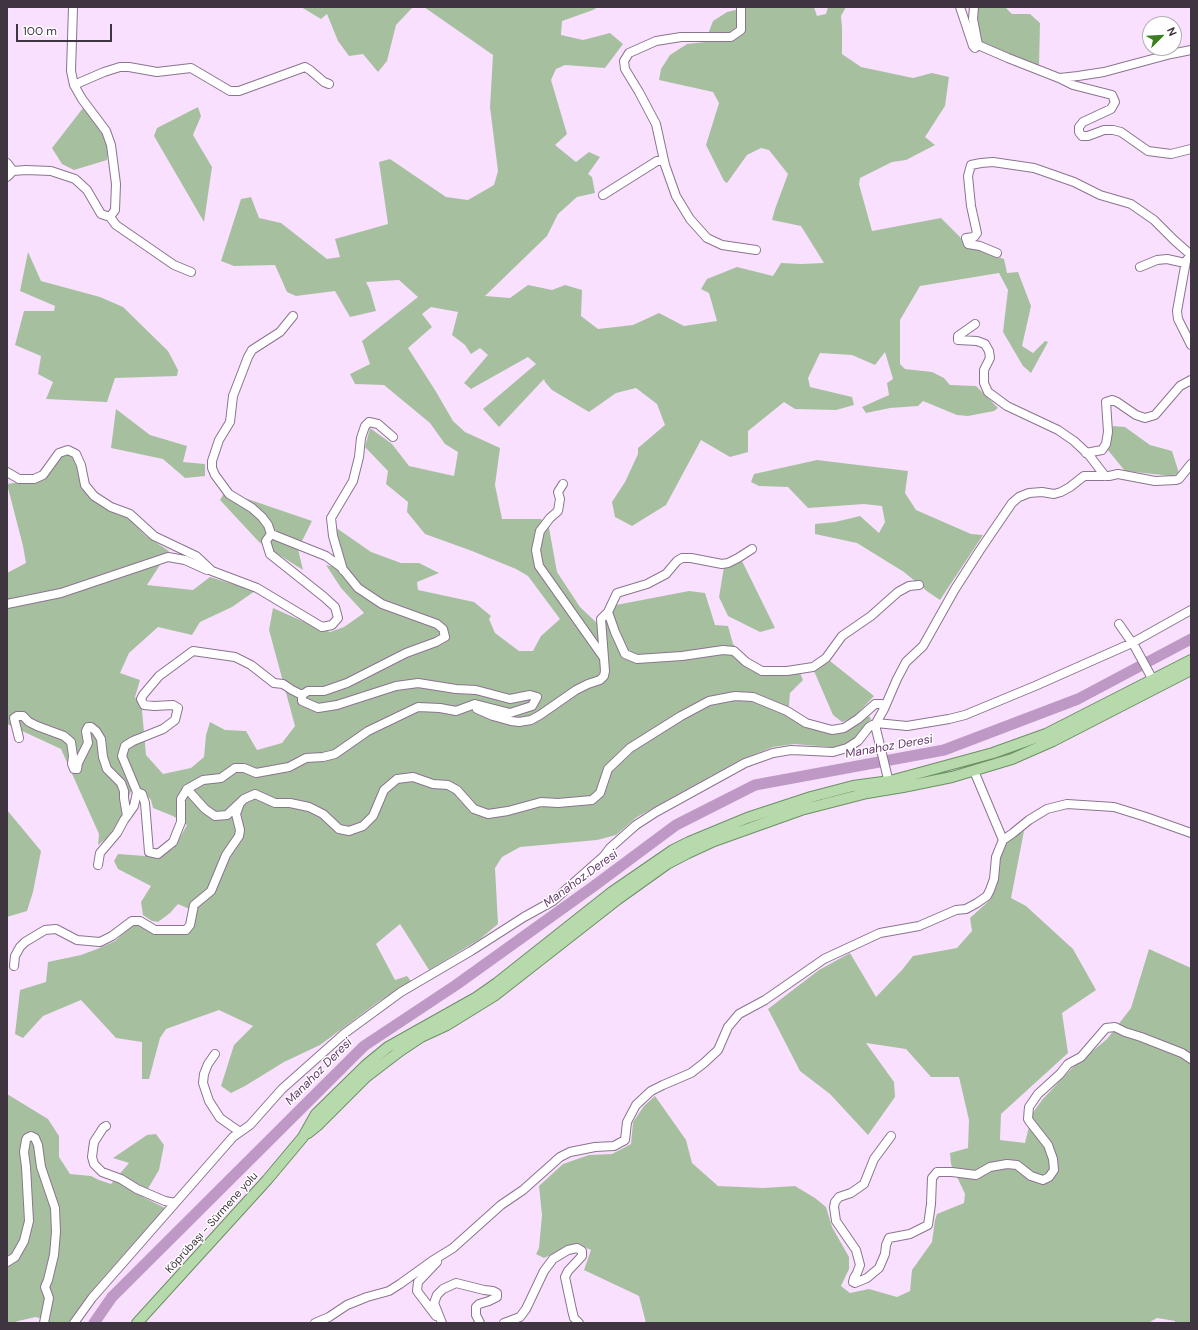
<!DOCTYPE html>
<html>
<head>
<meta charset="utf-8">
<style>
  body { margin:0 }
  #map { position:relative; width:1198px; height:1330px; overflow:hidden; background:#fae0ff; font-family:"DM Sans",sans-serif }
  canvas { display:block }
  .frame { position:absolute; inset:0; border:8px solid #3f3541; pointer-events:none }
  .north { position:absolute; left:1142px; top:16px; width:40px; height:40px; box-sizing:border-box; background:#fff; border:1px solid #b2aeb3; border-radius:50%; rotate:66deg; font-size:11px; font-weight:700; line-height:16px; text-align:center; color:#3f3541 }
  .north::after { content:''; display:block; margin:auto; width:14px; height:18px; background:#3b7f22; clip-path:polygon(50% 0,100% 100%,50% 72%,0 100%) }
  .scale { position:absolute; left:16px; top:24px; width:96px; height:18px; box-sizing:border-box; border:2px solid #3f3541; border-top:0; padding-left:5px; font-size:12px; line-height:14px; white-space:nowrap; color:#3f3541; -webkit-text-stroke:3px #fff; paint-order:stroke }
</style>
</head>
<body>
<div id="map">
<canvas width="1198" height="1330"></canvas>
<div class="frame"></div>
<div class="north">N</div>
<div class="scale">100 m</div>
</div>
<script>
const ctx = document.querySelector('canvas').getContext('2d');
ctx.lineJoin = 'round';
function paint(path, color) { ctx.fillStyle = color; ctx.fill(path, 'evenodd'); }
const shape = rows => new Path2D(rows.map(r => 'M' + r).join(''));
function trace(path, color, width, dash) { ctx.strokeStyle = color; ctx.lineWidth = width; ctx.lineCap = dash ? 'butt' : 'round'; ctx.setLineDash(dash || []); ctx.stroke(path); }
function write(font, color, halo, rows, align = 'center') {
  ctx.font = font + ' "DM Sans",sans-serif'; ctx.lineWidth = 3; ctx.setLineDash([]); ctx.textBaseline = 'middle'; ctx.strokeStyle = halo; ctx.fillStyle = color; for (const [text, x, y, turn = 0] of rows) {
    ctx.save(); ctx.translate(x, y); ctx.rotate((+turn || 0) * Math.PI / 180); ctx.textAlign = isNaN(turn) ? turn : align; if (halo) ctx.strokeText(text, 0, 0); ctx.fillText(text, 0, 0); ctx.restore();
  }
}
paint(shape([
  [301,7,413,7,396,25,387,61,378,72,363,54,349,56,338,41,327,14,321,19],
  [424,7,598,7,593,10,562,21,561,35,583,40,610,33,623,44,605,68,565,65,556,69,551,80,567,134,555,145,576,162,589,152,600,157,588,174,592,177,595,193,577,197,558,214,547,236,485,296,510,298,528,285,552,290,565,285,582,290,581,316,598,329,633,325,659,313,684,326,717,321,709,293,701,289,707,279,737,267,773,276,781,263,801,264,824,263,801,226,772,220,775,209,788,174,769,150,761,148,747,155,727,183,724,181,706,145,719,103,713,92,659,80,661,69,670,55,687,44,705,42,713,21,727,12,749,7,814,7,817,16,826,14,828,7,846,7,841,16,842,28,842,54,861,67,913,78,932,73,949,77,945,106,925,137,935,145,906,160,892,162,860,178,859,184,872,231,941,218,960,237,964,245,1004,259,1007,273,1018,272,1031,306,1022,346,1033,353,1045,341,1048,342,1031,373,1023,366,1003,332,1008,290,999,273,920,286,900,320,900,364,905,369,932,372,944,378,950,385,976,386,998,408,994,411,968,416,957,415,923,401,918,406,890,408,866,413,862,407,889,395,887,383,893,379,885,352,875,365,852,355,820,353,808,378,810,387,852,397,854,405,836,410,795,409,784,402,748,431,748,452,730,457,701,440,666,505,632,526,615,517,612,502,625,482,638,454,638,448,665,425,657,404,636,388,616,393,589,412,552,390,545,382,544,379,499,427,483,409,536,364,528,357,471,389,464,383,488,355,480,348,471,354,465,345,452,335,458,312,431,307,422,314,432,327,408,348,435,390,453,421,465,432,500,448,495,485,502,519,541,519,549,528,557,572,580,607,598,624,605,623,616,605,689,591,705,593,715,625,728,626,733,644,760,673,800,673,803,680,790,693,788,717,826,732,842,733,869,716,871,719,856,738,840,747,830,747,794,744,773,747,740,760,637,817,616,835,597,840,520,847,502,857,495,868,498,924,480,939,429,970,400,924,376,944,395,980,407,976,411,981,378,1002,320,1045,284,1062,245,1086,231,1093,221,1086,234,1045,253,1026,219,1010,166,1029,160,1038,149,1079,142,1079,142,1042,116,1038,81,1000,43,1016,23,1038,15,1034,20,990,46,982,48,962,81,955,97,949,115,941,131,927,139,924,185,932,192,930,196,912,178,904,170,913,158,922,152,921,143,915,141,902,151,886,118,869,114,861,118,854,159,857,174,848,187,825,173,816,153,808,151,800,140,788,132,789,119,822,107,838,98,845,99,834,61,749,7,724,7,573,26,563,23,546,7,484,41,479,60,457,69,454,77,463,79,474,86,493,99,504,126,516,146,536,169,551,147,585,193,590,210,577,255,591,232,607,200,622,192,635,158,627,129,653,120,673,140,680,135,697,142,710,146,755,163,774,191,768,204,757,206,735,210,722,225,730,246,731,257,750,282,743,295,726,269,630,273,608,311,625,330,632,344,627,364,613,341,588,326,565,346,569,338,543,335,527,371,552,401,563,419,563,439,573,417,582,418,590,474,602,491,616,489,619,495,633,519,651,533,651,541,636,560,619,528,576,516,569,472,551,425,534,407,512,408,502,386,484,388,471,365,447,370,428,392,444,409,466,454,476,458,452,445,444,430,423,384,385,355,384,350,374,370,364,362,341,418,297,399,280,366,282,370,290,376,311,350,317,335,291,296,296,287,292,275,265,234,266,221,261,241,199,251,197,259,218,281,223,327,259,340,257,335,239,388,224,379,162,390,159,446,197,468,200,494,185,498,171,490,107,493,55],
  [976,7,1005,7,1012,14,1030,14,1040,23,1039,66,982,42,979,38],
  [198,107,201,116,193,135,212,167,204,222,154,136,157,128],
  [83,108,103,132,109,145,107,160,74,170,62,164,52,148],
  [28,252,41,281,100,297,123,307,168,351,178,370,177,376,115,378,107,402,46,399,53,382,38,374,41,356,15,345,24,311,54,311,55,306,20,291],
  [116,409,150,435,187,446,183,462,205,464,205,476,185,478,163,459,111,448],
  [1113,426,1125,427,1150,445,1172,451,1179,473,1172,476,1125,471,1107,449],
  [817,460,908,471,905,493,916,510,971,534,983,535,940,600,928,592,904,572,857,543,815,534,815,524,835,522,860,516,879,533,885,522,882,506,864,504,808,508,788,487,759,486,751,482,754,474],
  [233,494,312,521,298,549,303,570,259,542,220,500,223,495],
  [742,561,775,628,760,632,728,616,719,597,724,567],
  [830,661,874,696,853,718,842,722,833,715,814,671],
  [7,810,41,851,33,892,27,911,7,917],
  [1024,831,1011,898,1026,906,1073,949,1096,990,1062,1013,1068,1053,1001,1114,1000,1140,1025,1143,1032,1114,1042,1100,1071,1069,1107,1039,1131,1008,1149,949,1191,968,1191,1323,1175,1323,1175,1321,1157,1318,1148,1323,646,1323,639,1296,584,1270,591,1250,582,1246,570,1246,544,1258,536,1254,539,1248,542,1215,539,1186,563,1164,589,1155,612,1154,631,1144,633,1122,644,1106,655,1096,686,1140,692,1163,718,1186,763,1188,795,1186,815,1198,826,1207,832,1227,849,1257,849,1269,841,1286,850,1293,869,1289,897,1297,910,1291,912,1270,932,1242,935,1220,937,1214,964,1203,965,1194,951,1164,950,1153,968,1148,969,1120,959,1077,931,1077,906,1049,866,1043,894,1082,895,1097,868,1135,830,1094,800,1071,768,1009,819,970,850,953,876,997,902,970,913,956,957,948,972,931,970,918,991,899,996,886,998,861,1005,843],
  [7,1094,48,1119,59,1136,59,1157,70,1174,91,1176,99,1180,111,1184,129,1163,113,1158,147,1135,156,1134,164,1145,159,1170,143,1197,165,1208,97,1285,68,1323,48,1323,49,1322,36,1317,18,1321,13,1323,7,1323]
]), '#a6c09f');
trace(shape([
  [94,1323,112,1297,364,1046,456,985,594,886,676,825,755,785,944,750,1078,699,1191,639]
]), '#be99c5', 11);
const minor = shape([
  [741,7,741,30,731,37,681,37,656,41,629,53,624,61,625,69,639,92,656,124,665,165,676,196,690,219,707,238,722,245,756,250],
  [960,7,973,46,975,48,978,45,973,19,974,7],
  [978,45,1008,58,1059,78,1073,85,1112,95,1115,102,1111,109,1083,122,1079,127,1079,132,1082,136,1088,136,1104,130,1113,130,1121,132,1148,151,1171,154,1191,149],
  [1060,78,1078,76,1104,72,1171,54,1191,50],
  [74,85,104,72,120,67,129,67,157,72,191,68,230,91,239,91,305,67,310,70,324,82,329,84],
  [7,163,13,171],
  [7,177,13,171,26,170,51,171,75,179,87,190,101,214,110,217,115,210,116,184,111,145,106,131,82,99,74,85,71,71,73,7],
  [603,195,657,161,664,161],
  [110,217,116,225,174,265,191,272],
  [997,253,980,246,968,244,966,238,974,237,977,233,971,206,968,176,971,165,981,163,993,162,1034,168,1074,182,1100,195,1131,204,1154,220,1174,240,1191,255],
  [1191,255,1186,261,1177,311,1178,319,1191,345],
  [1140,267,1157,260,1167,259,1185,263],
  [975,324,958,336,958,340,977,341,985,344,989,351,990,358,984,370,984,383,988,392,1007,406,1058,430,1074,441,1089,455,1105,476],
  [1086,453,1102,450,1106,444,1108,432,1106,402,1112,400,1117,402,1136,415,1145,418,1155,415,1180,386,1191,380],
  [7,472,19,479,34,479,43,475,59,453,68,450,76,454,81,465,85,485,94,496,111,507,130,514,154,536,196,556,212,571,257,588,322,627,332,625,338,618,335,607,324,597,270,554,266,541,271,534,326,556,341,567,358,588,382,604,437,624,443,629,445,637,436,642,406,653,347,683,324,691,308,691,302,695,302,701,318,708,337,705,396,686,418,683,456,689,476,690,510,699,530,695,537,697,532,706,510,713,475,704,456,711,440,708,418,707,368,731,335,754,323,757,306,758,289,767,256,773,244,768,235,768,221,778,203,780,187,789,205,809,215,816,227,815,244,799,255,794,275,803,290,803,309,807,323,814,339,829,349,831,363,826,373,816,384,790,397,779,413,777,433,784,448,785,457,790,474,809,488,814,508,811,541,802,558,803,592,800,600,793,608,769,630,748,681,716,709,701,735,696,753,697,787,711,806,723,832,730,844,728,858,719,875,704,882,704,884,709,876,723,876,729,890,787],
  [563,484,558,492,560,499,558,511,550,518,540,531,536,550,539,566,604,658],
  [271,534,268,525,262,517,252,508,229,494,215,475,212,468,212,461,219,440,230,422,233,396,248,357,252,350,280,332,293,316],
  [343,570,333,536,331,518,353,481,359,457,361,438,365,426,369,422,378,424,393,437],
  [7,604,61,593,168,557,185,560,207,570],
  [608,612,615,632,625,654,637,659,682,656,723,650,734,651,746,662,762,671,787,671,813,667,826,658,842,636,871,616,898,592,909,586,919,585],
  [1119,624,1135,647,1153,680],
  [477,709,493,716,511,721,519,722,531,720,540,715,576,690,588,684,600,680,604,676,605,671,601,619,608,612,617,593,647,584,666,574,677,561,682,558,691,558,722,564,728,563,738,558,752,549],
  [884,709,897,679,906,662,923,646,955,589,980,550,1012,503,1019,497,1029,493,1042,492,1054,494,1061,492,1070,487,1084,476,1109,476,1118,474,1155,481,1176,480,1179,479,1191,464],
  [19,738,14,718,17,716,23,716,29,722,37,726,64,736,71,742,73,756,72,764,74,769,77,769,78,763,88,743,86,731,88,727,91,727,96,731,101,739,103,757,107,769,121,783,124,791,124,798,127,816],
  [974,771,1003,840,1013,833,1029,820,1047,809,1067,804,1114,807,1146,817,1191,833],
  [137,792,122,756,125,746,133,741,163,729,175,720,178,708,173,705,154,706,144,705,141,699,143,695,159,676,193,651,235,657,251,665,274,683,283,684,292,690,302,695],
  [98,865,100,853,117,833,124,820,134,806,137,792,142,794,145,803,149,852,158,854,173,842,181,822,181,799,187,789],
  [14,966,15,956,20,947,25,942,45,930,56,929,77,940,100,942,112,936,132,921,140,921,155,930,186,930,190,925,194,905,211,891,226,855,239,836,240,830,236,814,240,803],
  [215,1054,208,1064,204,1074,203,1083,209,1101,220,1118,240,1132],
  [106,1126,103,1128,94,1142,92,1157,94,1164,102,1172,121,1179,137,1189,165,1201,175,1203],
  [891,1136,874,1159,864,1184,851,1193,839,1197,835,1202,834,1207,836,1221,856,1250,860,1265,857,1273,854,1278,853,1282,855,1283,867,1278,879,1268,885,1254,886,1245,889,1238,910,1234,928,1225,931,1204,932,1178,937,1172,952,1172,976,1175,990,1167,1007,1164,1017,1165,1031,1176,1043,1180,1049,1177,1054,1170,1053,1159,1048,1145,1030,1122,1028,1119,1029,1107,1038,1094,1060,1074,1068,1064,1081,1057,1106,1028,1115,1027,1125,1032,1141,1037,1182,1053,1191,1059],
  [7,1262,15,1257,24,1241,29,1221,26,1167,24,1152,26,1140,27,1138,31,1136,35,1138,38,1145,41,1167,55,1208,56,1232,54,1255,48,1280,45,1287,49,1298,44,1323],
  [436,1316,417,1291,418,1282,437,1262],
  [74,1323,92,1298,233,1137,250,1125,282,1089,345,1033,401,992,471,951,524,917,553,901,604,856,610,848,636,825,656,812,745,763,773,753,791,750,833,752,847,748,858,741,869,727,876,723,907,726,949,719,965,715,1035,686,1132,643,1191,610],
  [315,1323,329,1317,347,1305,367,1297,389,1291,400,1284,432,1261,453,1248,501,1205,523,1190,560,1157,570,1152,595,1147,614,1146,625,1140,627,1122,636,1105,651,1091,663,1085,691,1073,704,1063,718,1050,728,1027,739,1014,765,1000,824,959,880,933,919,926,956,910,966,909,977,903,987,896,990,890,994,879,996,857,1003,840],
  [442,1323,434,1303,437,1295,443,1289,456,1283,484,1290,493,1291,497,1293,497,1297,489,1301,479,1304,476,1307,476,1315,480,1323],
  [504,1323,520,1317,526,1309,544,1271,553,1259,568,1250,577,1248,582,1251,582,1256,568,1271,565,1277,572,1310,574,1318,579,1323]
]);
const major = shape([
  [308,1133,318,1125,366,1077,400,1051,421,1037,447,1025,494,996,618,899,667,864,688,853,714,841,801,810,867,793,903,787,952,777,1012,759,1053,741,1191,670],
  [137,1323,267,1180,303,1137,316,1114,366,1065,388,1047,477,997,497,983,612,892,673,850,689,842,747,818,811,797,853,786,890,781,993,753,1046,734,1191,660]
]);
trace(minor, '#8b748f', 10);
trace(major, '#6c9062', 12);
trace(minor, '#fff', 8);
trace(major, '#b6daac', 10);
write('11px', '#3f3541', '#fff', [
  ["Köprübaşı - Sürmene yolu",212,1223,-48]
]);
write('italic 12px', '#65366e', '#fff', [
  ["Manahoz Deresi",889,747,-10],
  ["Manahoz Deresi",581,879,-36],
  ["Manahoz Deresi",319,1072,-45]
]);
</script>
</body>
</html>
